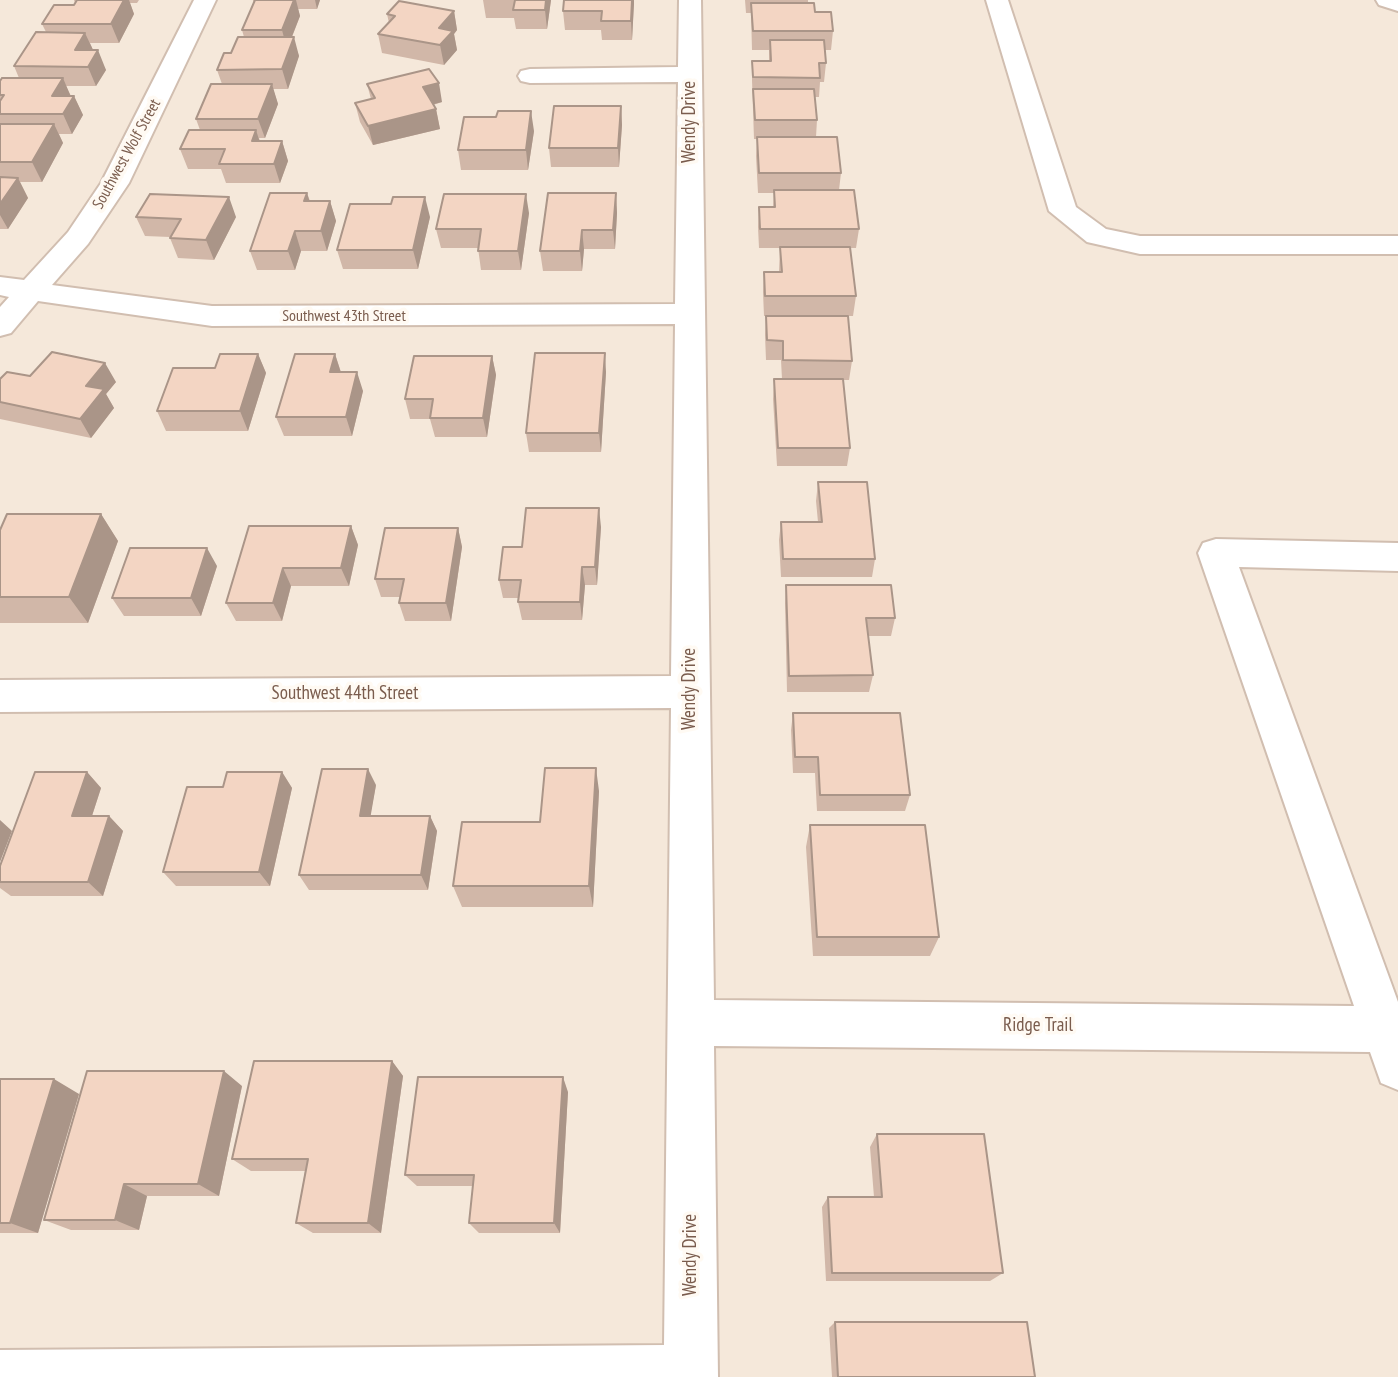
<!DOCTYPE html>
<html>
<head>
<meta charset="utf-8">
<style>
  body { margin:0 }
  canvas { display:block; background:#fdf6ec }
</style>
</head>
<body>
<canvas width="1398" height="1377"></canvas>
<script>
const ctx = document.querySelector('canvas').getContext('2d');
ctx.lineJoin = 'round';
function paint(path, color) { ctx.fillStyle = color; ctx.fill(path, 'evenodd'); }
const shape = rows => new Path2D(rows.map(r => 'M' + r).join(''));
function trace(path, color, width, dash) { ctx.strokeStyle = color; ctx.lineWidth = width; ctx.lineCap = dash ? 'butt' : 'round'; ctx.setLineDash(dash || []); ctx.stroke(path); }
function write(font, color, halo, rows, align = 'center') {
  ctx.font = font + ' "PT Sans Narrow",sans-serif'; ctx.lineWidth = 7; ctx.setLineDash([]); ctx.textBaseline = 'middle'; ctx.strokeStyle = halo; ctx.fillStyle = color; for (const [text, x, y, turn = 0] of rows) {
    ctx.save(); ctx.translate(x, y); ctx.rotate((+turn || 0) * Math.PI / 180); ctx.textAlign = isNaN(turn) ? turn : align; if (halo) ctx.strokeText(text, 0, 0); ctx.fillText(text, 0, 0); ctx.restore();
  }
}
paint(shape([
  [0,0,1398,0,1398,1377,0,1377]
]), '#f5e8da');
const minor = shape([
  [194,0,216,0,129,183,88,244,52,285,212,306,675,304,678,82,530,83,521,81,518,76,521,71,530,69,678,67,679,0,701,0,714,1000,1354,1006,1198,553,1203,543,1216,539,1398,543,1398,571,1239,567,1398,1002,1398,1090,1381,1083,1370,1052,714,1046,718,1377,0,1377,0,1350,664,1345,671,708,0,712,0,680,671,676,675,324,212,326,38,301,11,333,0,336,0,307,9,297,0,295,0,277,24,280,68,232,101,183,194,0],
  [986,0,1008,0,1076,207,1106,229,1140,236,1398,236,1398,254,1140,254,1087,242,1049,211,986,0],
  [1376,0,1398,0,1398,11,1379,5,1376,0]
]);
trace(minor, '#d1beb0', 4);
paint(minor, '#fff');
paint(shape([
  [74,0,139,0,137,3,130,3,134,14,119,43,90,43,93,50,106,70,96,86,66,86,71,96,74,96,83,115,72,134,59,134,63,143,42,182,20,182,28,198,8,229,0,229,0,81,19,78,14,66,46,32,42,24,74,5,75,3],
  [253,0,320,0,317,9,298,9,300,16,292,37,299,56,288,89,273,89,278,104,265,138,259,138,260,141,282,141,288,161,280,183,226,183,221,169,188,169,180,149,200,130,196,119,222,84,217,70,244,37,242,30,254,3],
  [483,0,551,0,547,29,516,29,514,18,486,18],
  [564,0,634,0,632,40,602,40,601,30,565,30,563,11],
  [745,0,808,0,808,3,815,12,833,31,831,50,825,50,826,63,824,82,820,82,819,97,815,97,817,120,816,137,841,173,839,190,859,229,856,248,850,248,856,296,853,316,810,316,852,361,849,380,843,380,850,448,847,466,777,466,773,399,774,379,782,379,781,360,766,360,765,335,766,316,764,316,763,292,764,272,779,272,780,248,759,248,758,227,759,207,773,207,774,193,758,193,756,156,757,139,754,139,752,80,752,61,769,61,769,50,752,50,751,13,746,13],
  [454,11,457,30,454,34,457,50,444,65,382,53,378,34,389,23,387,14],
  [367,84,442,102,433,105,436,109,440,129,373,145,360,122,355,103,371,99],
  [621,106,622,125,619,167,551,167,549,148],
  [534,131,528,170,461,170,458,150],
  [307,193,310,201,330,201,336,221,327,251,301,251,295,270,257,270,250,251],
  [616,193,617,213,615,249,584,249,582,271,543,271,540,251],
  [529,213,521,270,481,270,478,248,441,248,436,229],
  [136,217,236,217,214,260,178,258,170,238,170,237,145,236],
  [430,217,418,269,343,269,337,250],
  [258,354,266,373,248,431,166,431,157,411,215,368],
  [335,354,341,372,363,391,352,436,284,436,276,417],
  [492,356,496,375,487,437,435,437,430,419,410,419,405,399],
  [606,372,601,452,529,452,526,433],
  [30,376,116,382,106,394,114,408,91,438,0,419,0,379],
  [818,482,875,559,872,577,781,577,779,540,781,522,818,522,816,501],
  [101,514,118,541,88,623,0,623,0,530],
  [351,526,358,545,349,586,291,586,282,621,236,621,226,603],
  [601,527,597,585,585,585,582,620,522,620,518,602,519,598,503,598,499,580,522,547],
  [458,528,462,547,451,621,405,621,399,603,400,597,381,597,375,579],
  [217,566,201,616,124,616,112,598],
  [786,585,895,618,891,636,868,636,873,675,869,692,787,692,785,603],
  [793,713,910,795,905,811,817,811,815,773,793,773,791,730],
  [87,772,101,788,92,816,109,816,123,831,103,896,11,896,0,888,0,866],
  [282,772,292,788,270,886,176,886,163,872,223,787],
  [376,785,370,816,430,816,437,831,428,890,309,890,299,875],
  [599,791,593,907,462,907,453,886,540,822],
  [810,825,939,937,930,956,813,956,806,847],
  [392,1061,403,1076,381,1233,313,1233,296,1223,305,1171,251,1171,232,1159],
  [0,1079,79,1094,38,1233,0,1233],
  [242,1086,219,1196,147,1196,139,1230,71,1230,44,1220],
  [568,1092,560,1233,479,1233,469,1223,473,1186,417,1186,405,1175],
  [877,1134,1003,1273,990,1281,826,1281,822,1207,828,1197,874,1197,870,1147],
  [835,1322,1035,1377,832,1377,829,1328]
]), '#d1b7a8');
paint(shape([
  [124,0,129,0,134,14,119,43,111,24],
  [294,0,296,0,300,16,287,49,282,30],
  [315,0,320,0,317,9],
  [546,0,551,0,547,29,545,10],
  [632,0,634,0,634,4,632,40,631,21],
  [454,11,457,30,454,34,457,50,444,65,440,45,439,28],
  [85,33,94,52,75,50],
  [294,37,299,56,288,89,282,69],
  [98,50,106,70,96,86,88,67],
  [63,78,71,97,61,115,52,96],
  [439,83,442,102,427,106,423,87],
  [272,84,278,104,265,138,258,119],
  [74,96,83,115,72,134,63,114],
  [621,106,622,125,619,167,618,148],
  [436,109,440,129,373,145,368,126],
  [531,111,534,131,528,170,526,150],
  [54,124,63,143,42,182,32,162],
  [256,130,262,149,252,141],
  [282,141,288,161,280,183,274,164],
  [18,178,28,198,8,229,0,215,0,204],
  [307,193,313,213,304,201],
  [616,193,617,213,615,249,613,230],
  [526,194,529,213,521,270,518,251],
  [229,197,236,217,214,260,206,240],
  [425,197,430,217,418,269,413,250],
  [330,201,336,221,327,251,321,231],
  [582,230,584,249,582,271,580,251],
  [295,231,301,251,295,270,288,251],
  [605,353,606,372,601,452,599,433],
  [258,354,266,373,248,431,240,411],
  [335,354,341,373,330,372],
  [492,356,496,375,487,437,483,418],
  [105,363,116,382,106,394,114,408,91,438,80,419,86,386],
  [357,372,363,391,352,436,346,417],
  [599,508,601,527,597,585,595,567],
  [101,514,118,541,88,623,69,597],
  [351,526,358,545,349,586,341,568],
  [458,528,462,547,451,621,446,603],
  [207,548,217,566,201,616,191,598],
  [582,567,585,585,582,620,580,602],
  [283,568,291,586,282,621,273,603],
  [596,768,599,791,593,907,589,886],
  [368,769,376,785,368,831,360,816],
  [87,772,101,788,87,831,72,816],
  [282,772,292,788,270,886,259,872],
  [109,816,123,831,103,896,88,882],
  [430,816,437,831,428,890,421,875],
  [0,820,12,831,0,862],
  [392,1061,403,1076,381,1233,368,1223],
  [224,1071,242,1086,219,1196,198,1184],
  [563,1077,568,1092,560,1233,554,1223],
  [54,1079,79,1094,38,1233,10,1223],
  [124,1184,147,1196,139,1230,115,1220]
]), '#aa9588');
const building = shape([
  [77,0,124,0,111,24,42,24,54,5,74,5,77,0],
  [255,0,294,0,282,30,242,30,255,0],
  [515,0,546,0,545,10,513,10,515,0],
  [564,0,632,0,631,21,601,21,602,11,563,11,564,0],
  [399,1,454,11,439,28,453,31,440,45,378,34,395,16,387,14,399,1],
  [751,3,814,3,815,12,831,12,833,31,753,31,751,3],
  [36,32,85,33,75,50,98,50,88,67,14,66,36,32],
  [238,37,294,37,282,69,217,70,224,53,231,53,238,37],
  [770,40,824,40,826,63,819,63,820,78,753,77,752,61,771,61,770,40],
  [429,69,439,83,423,87,436,109,368,126,355,103,375,98,367,84,429,69],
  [2,78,63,78,52,96,74,96,63,114,0,114,0,101,4,95,0,95,0,81,2,78],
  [211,84,272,84,258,119,196,119,211,84],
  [753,89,814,89,817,120,755,120,753,89],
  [554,106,621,106,618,148,549,148,554,106],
  [498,111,531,111,526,150,458,150,464,117,496,117,498,111],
  [0,124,54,124,32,162,0,162,0,124],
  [189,130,256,130,252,141,282,141,274,164,219,164,225,149,180,149,189,130],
  [757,137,837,137,841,173,759,173,757,137],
  [0,177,18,178,0,204,0,177],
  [774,190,854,190,859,229,760,229,759,207,775,207,774,190],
  [270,193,307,193,304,201,330,201,321,231,295,231,288,251,250,251,270,193],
  [548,193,616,193,613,230,582,230,580,251,540,251,548,193],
  [150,194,229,197,206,240,170,238,181,219,136,217,150,194],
  [444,194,526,194,518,251,478,251,481,229,436,229,444,194],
  [393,197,425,197,413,250,337,250,350,204,391,204,393,197],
  [780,247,850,247,856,296,765,296,764,272,782,272,780,247],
  [766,316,848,316,852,361,783,360,783,341,767,340,766,316],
  [52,352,105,363,86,386,104,389,80,419,0,402,0,379,7,372,30,376,52,352],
  [535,353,605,353,599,433,526,433,535,353],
  [220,354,258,354,240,411,157,411,173,368,215,368,220,354],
  [295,354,335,354,330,372,357,372,346,417,276,417,295,354],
  [414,356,492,356,483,418,430,418,433,399,405,399,414,356],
  [774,379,843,379,850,448,778,448,774,379],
  [818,482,867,482,875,559,783,559,781,522,822,522,818,482],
  [526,508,599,508,595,567,582,567,580,602,518,602,521,580,499,580,503,547,522,547,526,508],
  [7,514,101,514,69,597,0,597,0,530,7,514],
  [249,526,351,526,341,568,283,568,273,603,226,603,249,526],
  [385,528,458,528,446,603,399,603,404,579,375,579,385,528],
  [130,548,207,548,191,598,112,598,130,548],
  [786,585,891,585,895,618,866,618,873,675,789,676,786,585],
  [793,713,900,713,910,795,820,795,818,757,795,757,793,713],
  [545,768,596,768,589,886,453,886,462,822,540,822,545,768],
  [322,769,368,769,360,816,430,816,421,875,299,875,322,769],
  [35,772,87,772,72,816,109,816,88,882,0,882,0,866,35,772],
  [227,772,282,772,259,872,163,872,187,787,223,787,227,772],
  [810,825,925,825,939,937,817,937,810,825],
  [254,1061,392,1061,368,1223,296,1223,308,1159,232,1159,254,1061],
  [87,1071,224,1071,198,1184,124,1184,115,1220,44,1220,87,1071],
  [418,1077,563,1077,554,1223,469,1223,474,1175,405,1175,418,1077],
  [0,1079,54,1079,10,1223,0,1223,0,1079],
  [877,1134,984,1134,1003,1273,832,1273,828,1197,882,1197,877,1134],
  [835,1322,1027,1322,1035,1377,838,1377,835,1322]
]);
paint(building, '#f3d5c3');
trace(building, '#aa9588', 2);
write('16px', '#7a5c4d', '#fffaf3', [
  ["Southwest Wolf Street",127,154,-61],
  ["Southwest 43th Street",344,316]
]);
write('19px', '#7a5c4d', '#fffaf3', [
  ["Wendy Drive",690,122,-90],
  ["Wendy Drive",690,689,-90],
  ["Southwest 44th Street",345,694],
  ["Ridge Trail",1038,1026],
  ["Wendy Drive",691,1255,-90]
]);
</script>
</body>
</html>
